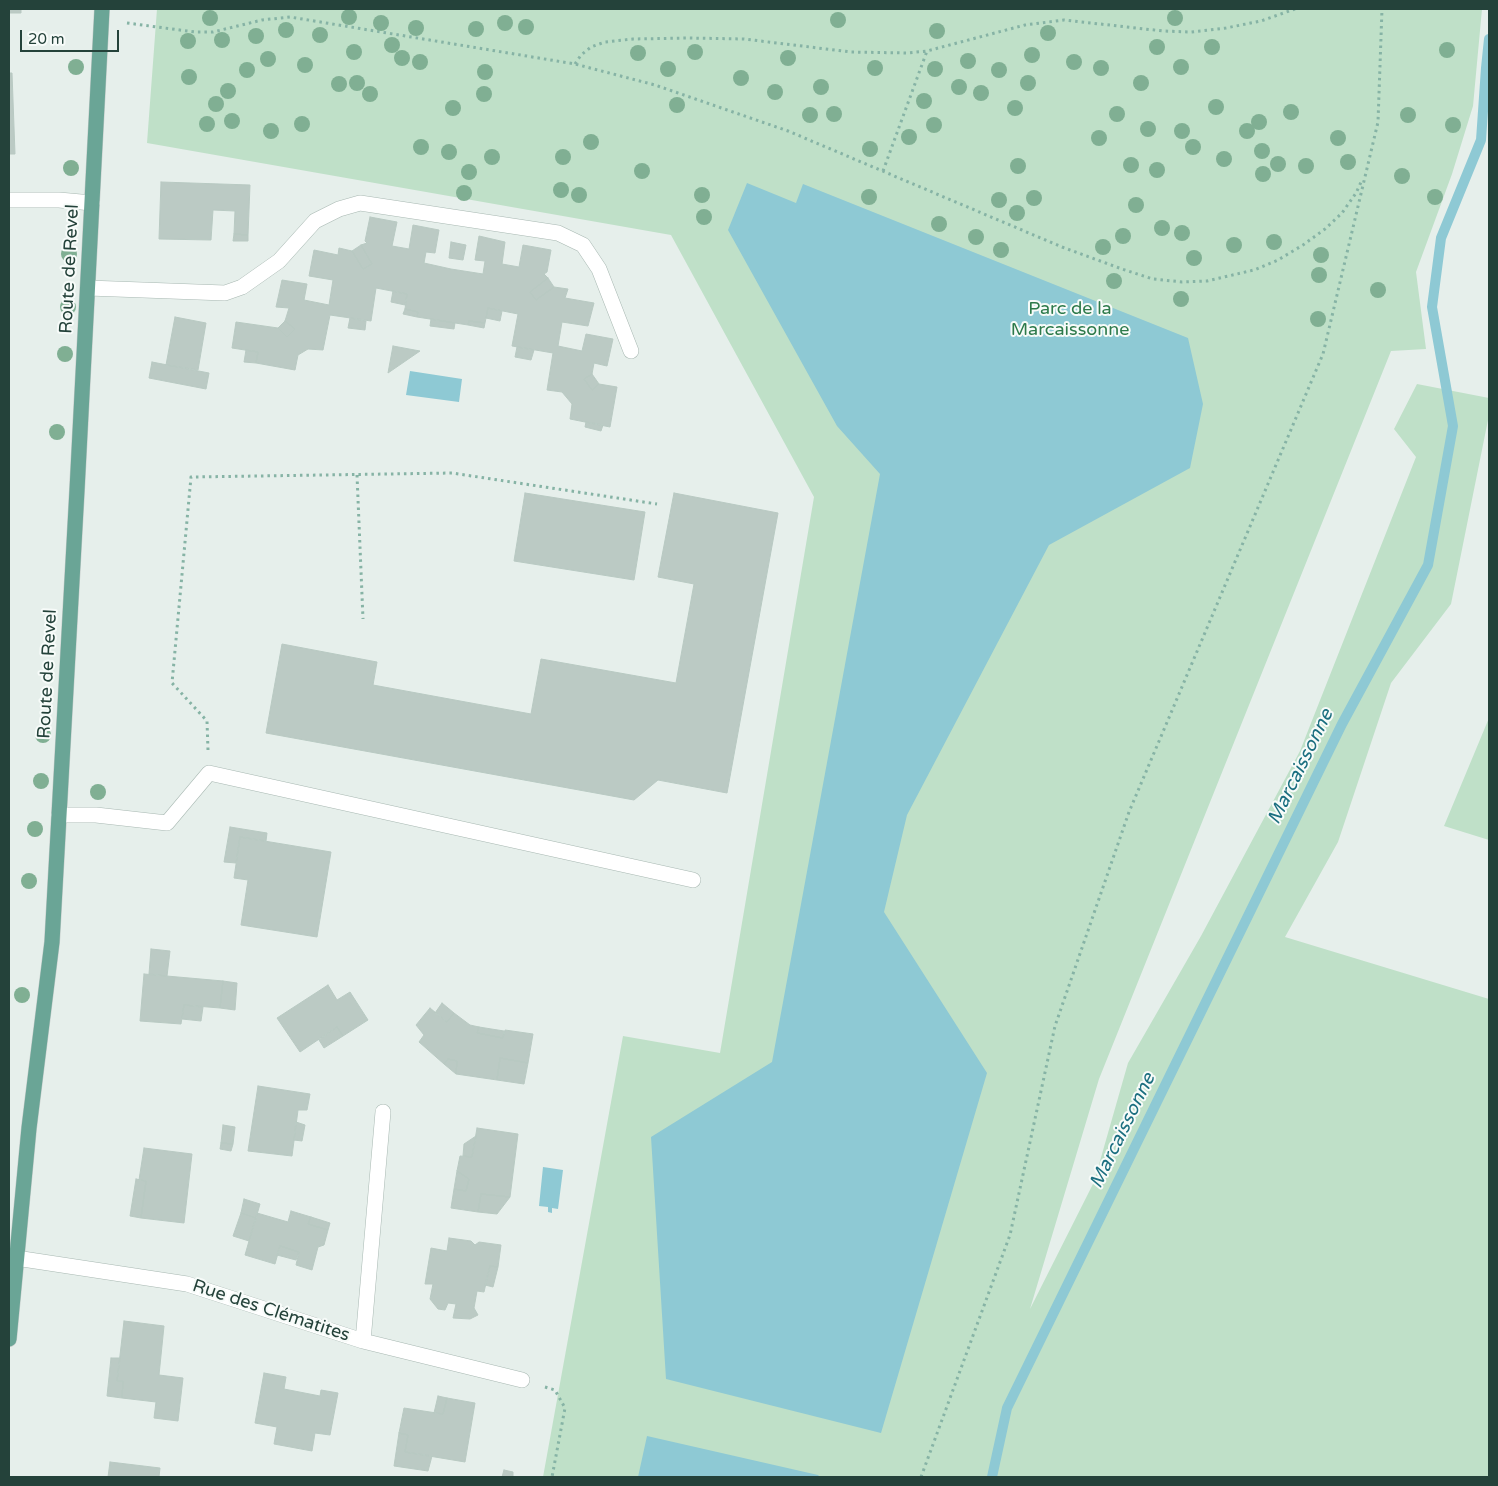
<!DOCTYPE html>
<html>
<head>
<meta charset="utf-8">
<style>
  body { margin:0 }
  #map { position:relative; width:1498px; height:1486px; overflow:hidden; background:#e6efeb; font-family:"Varela Round",sans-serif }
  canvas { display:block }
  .frame { position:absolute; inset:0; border:10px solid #24423a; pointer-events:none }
  .scale { position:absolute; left:20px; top:30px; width:99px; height:22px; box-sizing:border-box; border:2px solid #24423a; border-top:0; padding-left:6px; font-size:15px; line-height:18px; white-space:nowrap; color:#24423a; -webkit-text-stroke:4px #f7fbf9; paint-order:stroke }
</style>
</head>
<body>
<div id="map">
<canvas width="1498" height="1486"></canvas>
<div class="frame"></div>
<div class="scale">20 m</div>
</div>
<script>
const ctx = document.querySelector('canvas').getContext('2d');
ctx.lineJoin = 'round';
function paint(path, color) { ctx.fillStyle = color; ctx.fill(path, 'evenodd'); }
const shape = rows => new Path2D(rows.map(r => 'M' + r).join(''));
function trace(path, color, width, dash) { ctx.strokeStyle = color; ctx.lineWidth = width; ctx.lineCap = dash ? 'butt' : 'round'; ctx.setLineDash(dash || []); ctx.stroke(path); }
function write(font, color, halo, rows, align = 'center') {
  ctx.font = font + ' "Varela Round",sans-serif'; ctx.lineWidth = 4; ctx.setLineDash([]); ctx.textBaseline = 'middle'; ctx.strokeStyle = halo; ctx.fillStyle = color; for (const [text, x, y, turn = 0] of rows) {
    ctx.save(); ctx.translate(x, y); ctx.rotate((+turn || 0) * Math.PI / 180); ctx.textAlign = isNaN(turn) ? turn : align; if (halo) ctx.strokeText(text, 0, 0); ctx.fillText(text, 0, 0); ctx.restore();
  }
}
paint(shape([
  [157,9,1482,9,1473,106,1452,174,1416,272,1426,349,1391,351,1099,1079,1030,1309,1094,1182,1128,1063,1201,936,1300,751,1416,457,1394,429,1417,384,1489,398,1489,415,1451,604,1391,683,1338,842,1285,937,1489,999,1489,1477,543,1477,623,1036,720,1053,814,497,671,235,147,143],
  [1489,718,1489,840,1444,826]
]), '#bfe0c8');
paint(shape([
  [747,183,796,203,803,184,1188,338,1203,404,1190,468,1049,545,907,815,884,912,987,1073,881,1433,666,1379,651,1137,772,1062,880,474,837,426,728,230],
  [410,371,462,379,459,402,406,395],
  [543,1167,563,1170,558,1209,552,1208,552,1213,548,1212,548,1207,539,1206],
  [647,1436,818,1475,820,1477,638,1477]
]), '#8ec9d4');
trace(shape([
  [992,1477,1007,1408,1342,724,1428,565,1453,426,1432,307,1441,238,1481,140,1486,68,1489,39]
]), '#8ec9d4', 10);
const building = shape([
  [9,9,21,9,21,13,9,13,9,9],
  [9,73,12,73,15,154,9,154,9,73],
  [161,182,250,185,248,235,234,234,235,211,213,210,211,240,159,239,161,182],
  [370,217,397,222,392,246,409,249,413,225,439,230,435,253,426,252,424,263,451,269,483,274,485,261,475,260,479,236,505,242,502,264,519,267,523,245,551,250,547,272,544,274,548,278,530,292,536,300,554,287,568,289,565,298,594,303,588,326,562,322,558,346,582,351,586,334,613,339,607,366,594,363,592,374,584,379,592,390,599,384,617,387,610,427,570,419,572,404,562,392,547,390,553,353,512,346,518,314,488,308,485,323,469,321,468,325,417,317,418,312,405,309,407,294,376,288,371,321,330,315,323,350,308,349,298,355,295,370,256,363,258,352,232,348,236,322,278,328,287,337,295,329,285,321,289,308,276,307,282,280,307,284,304,300,329,305,333,280,309,276,314,250,338,255,339,248,352,251,363,269,372,264,361,245,367,243,365,241,370,217],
  [234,234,248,235,248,241,233,241,234,234],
  [451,242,466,245,463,260,449,258,451,242],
  [361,245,372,264,363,269,352,251,361,245],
  [548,278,554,287,536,300,530,292,548,278],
  [393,291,407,294,405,305,391,302,393,291],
  [488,308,502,311,500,321,486,318,488,308],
  [405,309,418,312,417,317,403,314,405,309],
  [175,317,206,323,198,370,166,365,175,317],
  [350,318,366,321,365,330,348,328,350,318],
  [431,319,455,323,454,329,430,326,431,319],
  [285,321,295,329,287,337,278,328,285,321],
  [469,321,485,323,484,328,468,325,469,321],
  [393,346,420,351,388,373,393,346],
  [517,347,534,350,531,360,515,357,517,347],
  [246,350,258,352,256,363,244,362,246,350],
  [152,362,209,373,206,389,149,378,152,362],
  [592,374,599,384,592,390,584,379,592,374],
  [586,422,603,425,601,431,585,427,586,422],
  [525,493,645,512,634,580,514,561,525,493],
  [674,493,778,513,727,793,658,780,634,800,266,733,282,644,377,662,373,685,531,714,541,659,676,683,694,584,658,577,674,493],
  [230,827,267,833,266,841,240,837,236,863,224,862,230,827],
  [240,837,331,852,317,937,241,925,248,880,234,878,240,837],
  [151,949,170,951,167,976,149,974,151,949],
  [144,974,223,981,220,1008,184,1005,181,1024,140,1021,144,974],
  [223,981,237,983,235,1010,220,1008,223,981],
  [328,985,337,1000,350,992,368,1020,343,1036,337,1027,300,1052,277,1018,328,985],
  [442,1003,454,1013,447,1022,435,1013,442,1003],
  [184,1005,203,1007,201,1021,182,1019,184,1005],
  [430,1008,447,1022,454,1013,470,1025,479,1027,477,1033,503,1038,505,1030,533,1034,528,1063,500,1058,497,1080,456,1074,457,1061,448,1059,444,1064,419,1042,424,1035,416,1025,430,1008],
  [337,1027,343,1036,324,1048,319,1040,337,1027],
  [479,1027,504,1031,503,1038,477,1033,479,1027],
  [500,1058,528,1063,524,1084,497,1080,500,1058],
  [448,1059,457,1061,456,1074,444,1064,448,1059],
  [258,1086,310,1094,307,1110,298,1110,292,1156,248,1151,258,1086],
  [296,1122,305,1125,302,1141,294,1140,296,1122],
  [223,1125,235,1127,233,1144,221,1143,223,1125],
  [477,1128,518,1134,510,1197,481,1194,478,1212,451,1208,454,1189,466,1191,469,1179,457,1171,460,1156,472,1157,477,1128],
  [476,1136,472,1157,463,1156,464,1144,476,1136],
  [221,1143,233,1144,231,1151,220,1149,221,1143],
  [144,1148,192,1154,184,1223,141,1218,146,1181,139,1180,144,1148],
  [457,1171,469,1179,466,1191,454,1189,457,1171],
  [136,1179,146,1181,141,1218,130,1216,136,1179],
  [481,1194,510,1197,497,1214,478,1212,481,1194],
  [244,1199,260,1204,256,1218,241,1213,244,1199],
  [291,1211,311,1217,308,1224,328,1230,324,1245,318,1247,312,1270,296,1265,299,1252,280,1246,275,1264,245,1255,257,1213,288,1222,291,1211],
  [241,1213,256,1218,249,1241,233,1236,241,1213],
  [311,1217,330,1223,328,1230,308,1224,311,1217],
  [449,1238,471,1241,475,1245,479,1242,501,1245,498,1267,490,1266,484,1292,477,1291,474,1308,478,1315,470,1319,453,1318,456,1304,448,1303,445,1310,438,1309,430,1299,433,1284,425,1284,431,1248,447,1251,449,1238],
  [280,1246,299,1252,296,1260,277,1255,280,1246],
  [490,1266,498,1267,493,1287,485,1285,490,1266],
  [124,1321,164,1326,159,1375,183,1378,178,1421,154,1418,156,1402,122,1398,123,1381,117,1381,124,1321],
  [111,1358,120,1358,117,1381,123,1381,122,1398,107,1396,111,1358],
  [264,1373,286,1377,284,1389,320,1396,321,1390,338,1393,330,1435,315,1433,312,1451,274,1444,277,1427,255,1423,264,1373],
  [438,1396,447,1398,443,1414,434,1413,438,1396],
  [447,1398,475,1403,465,1462,405,1452,408,1435,399,1433,404,1408,443,1414,447,1398],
  [399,1433,408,1435,405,1452,432,1456,428,1471,394,1466,399,1433],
  [110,1462,160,1468,159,1477,108,1477,110,1462],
  [504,1470,513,1472,513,1477,502,1477,504,1470]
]);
paint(building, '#bbcac4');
trace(building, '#b8c9c2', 1);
const service = shape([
  [88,288,225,293,242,287,279,261,315,221,339,209,360,203,558,233,583,245,599,269,631,351],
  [59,815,96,815,167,823,209,773,693,880]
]);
const minor = shape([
  [9,200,59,200,92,203],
  [9,1259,16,1258,187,1284,363,1341,522,1380],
  [363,1341,383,1112]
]);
const primary = shape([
  [9,1339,29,1128,52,942,77,490,102,9]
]);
trace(service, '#a8b8b2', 16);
trace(minor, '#a8b8b2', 16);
trace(primary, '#c2cac8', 16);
trace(shape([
  [127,23,195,32,213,32,262,20,290,17,575,64,655,85,788,131,1062,247,1122,269,1153,279,1182,282,1207,281,1254,270,1278,260,1303,245,1325,229,1342,213,1356,193,1362,180],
  [575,64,581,55,591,47,605,42,633,39,689,38,744,39,851,52,907,53,927,51,1025,25,1064,20,1163,31,1191,32,1226,28,1261,21,1295,9],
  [883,171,927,51],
  [357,475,363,619],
  [208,750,207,721,172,683,191,477,452,473,657,504],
  [545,1387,555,1390,565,1408,552,1477],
  [921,1477,1010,1235,1055,1026,1129,812,1323,354,1378,122,1382,9]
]), '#86b3a5', 3, [2.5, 4]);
trace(service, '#fff', 15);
trace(minor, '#fff', 15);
trace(primary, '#6aa596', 15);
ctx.fillStyle = '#80af93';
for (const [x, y] of [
  [349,17],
  [210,18],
  [1175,18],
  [838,20],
  [381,23],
  [505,23],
  [526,27],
  [416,28],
  [476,29],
  [286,30],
  [937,31],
  [1048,33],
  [320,35],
  [256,36],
  [222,40],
  [188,41],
  [392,45],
  [1157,47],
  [1212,47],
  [1447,50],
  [354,52],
  [695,52],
  [638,53],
  [1032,55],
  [402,58],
  [788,58],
  [268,59],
  [968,61],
  [420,62],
  [1074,62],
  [305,65],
  [76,67],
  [1181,67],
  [875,68],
  [1101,68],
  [668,69],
  [935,69],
  [247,70],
  [999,70],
  [485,72],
  [189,77],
  [741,78],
  [357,83],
  [1028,83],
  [1141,83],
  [339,84],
  [821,87],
  [959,87],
  [228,91],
  [775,92],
  [981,93],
  [370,94],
  [484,94],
  [924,101],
  [216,104],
  [677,105],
  [1216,107],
  [453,108],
  [1015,108],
  [1291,112],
  [834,114],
  [1117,114],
  [810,115],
  [1408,115],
  [232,121],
  [1259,122],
  [207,124],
  [302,124],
  [934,125],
  [1453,125],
  [1148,129],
  [271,131],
  [1182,131],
  [1247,131],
  [909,137],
  [1099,138],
  [1338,138],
  [591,142],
  [421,147],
  [1193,147],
  [870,149],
  [1262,151],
  [449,152],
  [492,157],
  [563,157],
  [1224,159],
  [1348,162],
  [1278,164],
  [1131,165],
  [1018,166],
  [1306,166],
  [71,168],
  [1157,170],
  [642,171],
  [469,172],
  [1263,174],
  [1402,176],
  [561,190],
  [464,193],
  [579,195],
  [702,195],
  [869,197],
  [1435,197],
  [1034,198],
  [999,200],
  [1136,205],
  [1017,213],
  [704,217],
  [939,224],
  [1162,228],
  [1182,233],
  [1123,236],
  [976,237],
  [1274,242],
  [1234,245],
  [1103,247],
  [1001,250],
  [69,254],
  [1321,255],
  [1194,258],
  [1319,275],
  [1114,281],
  [1378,290],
  [1181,299],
  [68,307],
  [1318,319],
  [65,354],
  [57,432],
  [43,735],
  [41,781],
  [98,792],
  [35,829],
  [29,881],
  [22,995]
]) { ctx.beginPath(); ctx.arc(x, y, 8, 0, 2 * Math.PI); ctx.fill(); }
write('18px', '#24423a', '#f7fbf9', [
  ["Route de Revel",70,269,-87],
  ["Route de Revel",48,674,-87],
  ["Rue des Clématites",271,1311,18]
]);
write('18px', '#2d7a4b', '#f7fbf9', [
  ["Parc de la",1070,309],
  ["Marcaissonne",1070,330]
]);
write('italic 19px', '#1c6f80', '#f7fbf9', [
  ["Marcaissonne",1301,767,-64],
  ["Marcaissonne",1123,1131,-64]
]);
</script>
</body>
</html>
